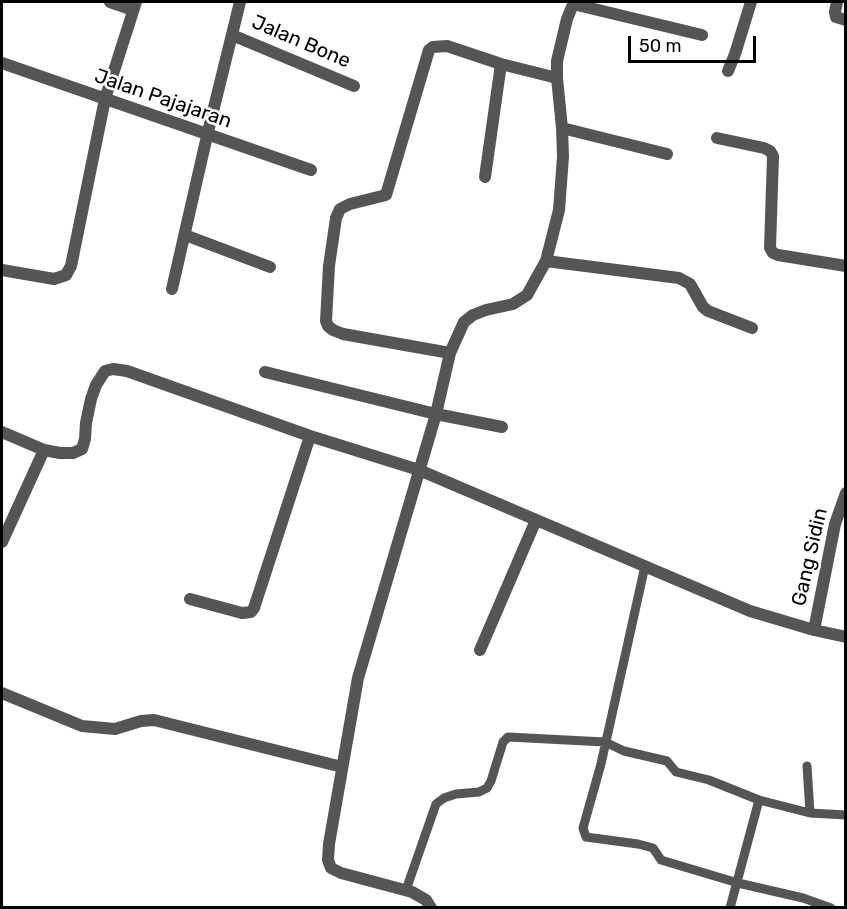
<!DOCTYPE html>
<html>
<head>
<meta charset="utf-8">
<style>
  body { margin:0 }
  #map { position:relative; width:847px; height:909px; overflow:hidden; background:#fff; font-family:Rubik,sans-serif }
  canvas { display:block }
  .frame { position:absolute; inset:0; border:3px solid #000; pointer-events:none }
  .scale { position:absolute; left:628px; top:36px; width:128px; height:27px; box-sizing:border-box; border:3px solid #000; border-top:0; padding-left:8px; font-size:18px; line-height:21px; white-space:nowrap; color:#000; -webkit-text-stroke:4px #fff; paint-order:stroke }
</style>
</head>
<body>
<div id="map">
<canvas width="847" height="909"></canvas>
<div class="frame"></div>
<div class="scale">50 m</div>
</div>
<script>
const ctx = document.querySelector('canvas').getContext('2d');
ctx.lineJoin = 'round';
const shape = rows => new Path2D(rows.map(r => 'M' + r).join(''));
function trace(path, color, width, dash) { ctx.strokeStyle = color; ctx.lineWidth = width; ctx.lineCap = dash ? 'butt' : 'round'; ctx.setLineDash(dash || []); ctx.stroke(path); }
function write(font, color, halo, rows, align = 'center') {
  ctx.font = font + ' Rubik,sans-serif'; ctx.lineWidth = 5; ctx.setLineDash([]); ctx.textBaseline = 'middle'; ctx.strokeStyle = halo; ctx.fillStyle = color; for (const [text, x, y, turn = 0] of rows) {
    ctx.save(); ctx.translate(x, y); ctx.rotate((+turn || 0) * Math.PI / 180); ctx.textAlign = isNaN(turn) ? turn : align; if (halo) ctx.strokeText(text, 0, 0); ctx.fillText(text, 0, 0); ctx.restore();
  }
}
trace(shape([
  [645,566,601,764,583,828,586,837,638,844,653,848,661,860,738,883,803,898,831,908],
  [807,766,810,813],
  [406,890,436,804,444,798,456,794,479,792,487,788,491,781,503,742,508,737,605,742,624,751,667,761,676,772,709,780,759,800],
  [730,908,759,800,810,813,846,815]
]), '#555', 9);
trace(shape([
  [110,2,133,10],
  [837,2,835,12,836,17,846,20],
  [573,4,702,35],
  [232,35,354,86],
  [2,63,311,170],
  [728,71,735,54,751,2],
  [562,128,667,154],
  [717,138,764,148,770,151,773,156,770,248,773,253,778,255,846,266],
  [485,177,501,64],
  [185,235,270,267],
  [546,261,679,278,690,284,703,307,708,311,752,328],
  [2,270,54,279,66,275,71,266,105,99,136,2],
  [172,289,207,136,240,2],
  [450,353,343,334,333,330,328,326,326,321,329,266,336,218,340,209,350,204,386,195,429,50,433,47,447,46,501,64,557,78],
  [265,372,436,414,502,427],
  [2,432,44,450,60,453,73,453,82,449,85,439,86,423,91,399,96,385,105,371,113,369,127,371,310,436,419,470,750,611,814,630,846,637],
  [2,542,44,450],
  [190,599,242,613,251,612,254,608,310,436],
  [814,630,835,524,846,493],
  [480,650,536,520],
  [2,693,82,726,115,729,141,721,154,720,342,767],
  [431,908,426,900,412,892,341,873,331,868,328,860,329,844,358,678,436,414,450,353,464,322,473,315,486,310,513,304,527,295,546,261,559,210,563,157,562,128,557,78,557,61,567,19,574,2]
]), '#555', 12);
write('20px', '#000', '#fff', [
  ["Jalan Bone",301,42,23],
  ["Jalan Pajajaran",163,99,19],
  ["Gang Sidin",810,557,-77]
]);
</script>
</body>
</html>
